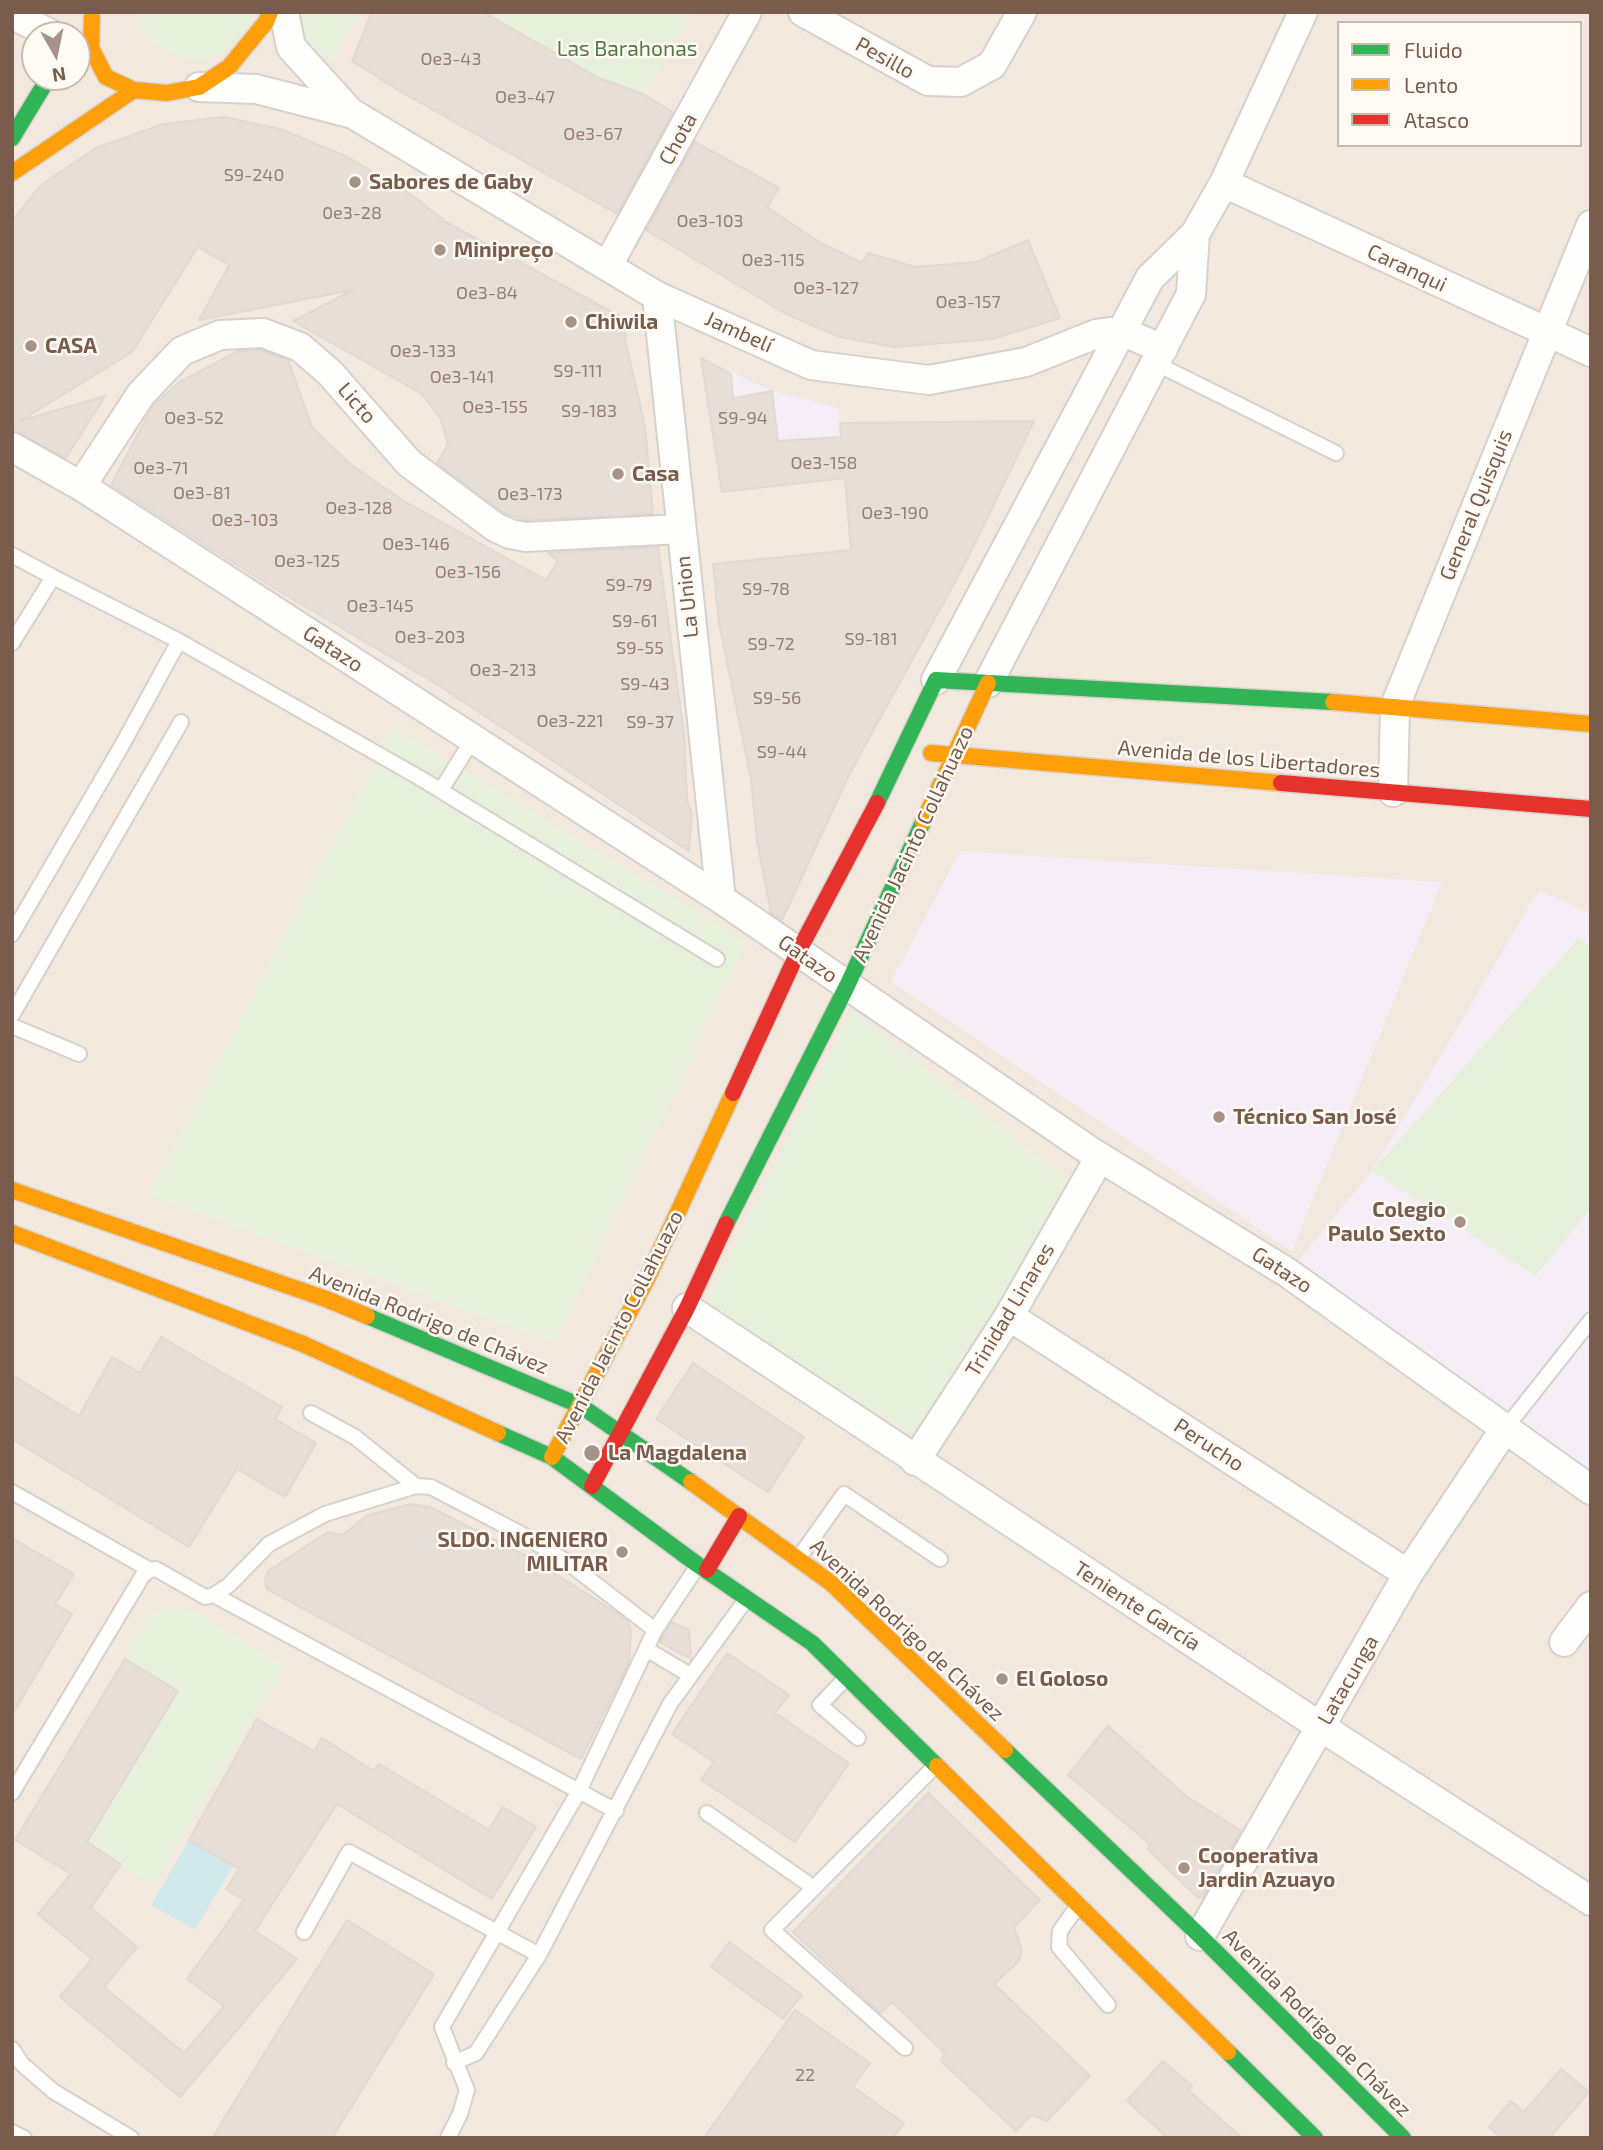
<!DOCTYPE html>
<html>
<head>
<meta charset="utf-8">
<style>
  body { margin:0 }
  #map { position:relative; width:1603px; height:2150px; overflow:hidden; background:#f9f5f0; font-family:"Exo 2",sans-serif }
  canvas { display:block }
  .frame { position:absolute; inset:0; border:14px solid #7a5c4d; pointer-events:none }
  .legend { position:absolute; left:1337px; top:21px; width:245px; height:126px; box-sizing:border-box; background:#fffaf3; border:2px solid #cabbb1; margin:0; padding:9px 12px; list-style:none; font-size:21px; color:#7a5c4d }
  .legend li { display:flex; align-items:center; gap:14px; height:35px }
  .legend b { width:35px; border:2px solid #cabbb1 }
  .north { position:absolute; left:21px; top:21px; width:70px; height:70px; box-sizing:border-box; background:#fffaf3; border:2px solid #cabbb1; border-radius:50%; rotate:171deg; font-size:19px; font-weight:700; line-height:28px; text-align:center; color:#7a5c4d }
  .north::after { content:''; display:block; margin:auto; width:24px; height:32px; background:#a69286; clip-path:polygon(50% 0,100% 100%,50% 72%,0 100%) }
</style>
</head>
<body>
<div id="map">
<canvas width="1603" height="2150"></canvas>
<div class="frame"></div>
<ul class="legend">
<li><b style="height:9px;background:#30b455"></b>Fluido</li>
<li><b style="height:9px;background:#ff9f0a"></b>Lento</li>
<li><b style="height:9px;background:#e5322d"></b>Atasco</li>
</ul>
<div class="north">N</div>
</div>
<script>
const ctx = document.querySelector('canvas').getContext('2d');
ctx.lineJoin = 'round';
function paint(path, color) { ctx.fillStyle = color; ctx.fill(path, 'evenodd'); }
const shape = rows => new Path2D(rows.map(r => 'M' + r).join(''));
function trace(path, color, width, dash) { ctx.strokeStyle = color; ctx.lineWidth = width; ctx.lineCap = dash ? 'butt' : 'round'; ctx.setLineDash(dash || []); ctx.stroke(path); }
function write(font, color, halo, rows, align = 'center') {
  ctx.font = font + ' "Exo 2",sans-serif'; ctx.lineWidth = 5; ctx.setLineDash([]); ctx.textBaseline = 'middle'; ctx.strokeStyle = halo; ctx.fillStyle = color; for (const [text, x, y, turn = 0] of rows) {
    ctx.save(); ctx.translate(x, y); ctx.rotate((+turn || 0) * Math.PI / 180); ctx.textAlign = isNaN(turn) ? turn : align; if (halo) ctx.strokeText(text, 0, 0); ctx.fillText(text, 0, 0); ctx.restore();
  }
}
paint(shape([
  [12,12,1591,12,1591,2138,12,2138],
  [1339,23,1580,23,1580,145,1339,145],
  [35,35,77,35,77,77,35,77]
]), '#f2e8de');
paint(shape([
  [701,358,772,391,839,408,845,478,722,492],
  [960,851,1442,882,1292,1251,891,982],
  [1539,890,1591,914,1591,1488,1288,1273,1372,1171]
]), '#f6eef6');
paint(shape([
  [135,12,259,12,223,54,203,59,183,58,164,50,148,37],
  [296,12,358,12,332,63,303,44],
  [483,12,693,12,644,94,599,78],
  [393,727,746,942,555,1343,148,1195],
  [1579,938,1591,947,1591,1208,1536,1276,1372,1171],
  [852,1010,1078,1188,921,1440,705,1307],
  [173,1606,195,1612,285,1666,153,1886,87,1842,178,1691,125,1659,132,1637,152,1613]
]), '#e7f0db');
paint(shape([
  [189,1840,233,1866,195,1930,151,1905]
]), '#d0e8ea');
const building = shape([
  [372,12,483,12,599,78,643,94,673,112,617,214,398,90,352,61,372,12],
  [224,117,280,129,348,157,416,198,446,222,623,318,626,344,645,426,653,514,527,520,504,513,437,463,448,444,441,419,422,394,293,321,353,290,199,320,229,265,198,247,132,352,20,421,105,396,66,458,12,430,12,221,41,185,96,148,163,124,224,117],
  [695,142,779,188,767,207,819,242,862,263,868,253,915,267,977,262,1028,240,1060,318,992,339,894,347,840,337,786,314,646,230,695,142],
  [260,350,288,360,312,427,350,464,404,501,546,580,558,561,548,553,658,547,684,734,687,799,692,814,689,851,435,683,267,584,111,485,153,406,178,383,238,351,260,350],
  [701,358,731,374,733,398,772,391,778,441,841,437,840,423,1034,421,967,560,850,773,782,920,771,913,757,841,751,779,719,623,713,564,851,550,845,478,722,492,701,358],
  [161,1337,282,1407,275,1419,316,1443,285,1497,237,1469,189,1547,12,1439,12,1375,79,1416,112,1357,140,1373,161,1337],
  [693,1363,804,1437,768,1492,656,1419,693,1363],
  [411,1504,430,1507,536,1561,627,1620,631,1630,629,1662,581,1759,267,1589,265,1580,268,1571,328,1532,342,1535,368,1515,411,1504],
  [12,1538,74,1574,55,1604,72,1614,12,1715,12,1538],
  [672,1622,689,1630,691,1659,660,1642,672,1622],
  [727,1653,789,1695,775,1713,849,1763,795,1842,701,1780,714,1762,672,1734,727,1653],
  [125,1659,178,1691,87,1842,121,1864,91,1908,137,1947,104,1987,184,2053,224,2006,187,1979,244,1900,226,1889,239,1869,189,1840,257,1719,314,1751,322,1738,374,1771,379,1764,489,1830,503,1807,536,1827,492,1899,337,1804,255,1931,297,1959,180,2097,60,1997,92,1959,38,1914,71,1874,15,1840,125,1659],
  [1108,1726,1186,1796,1241,1831,1203,1897,1198,1898,1155,1856,1148,1849,1150,1844,1068,1775,1108,1726],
  [928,1793,1040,1900,1014,1927,1022,1951,1019,1961,994,1984,1090,2076,1047,2121,1031,2115,1016,2131,941,2061,945,2053,892,2002,880,2013,793,1932,928,1793],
  [347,1920,434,1974,332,2138,212,2138,347,1920],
  [729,1942,802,1995,783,2019,711,1967,729,1942],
  [795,2010,870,2063,853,2087,904,2123,893,2138,704,2138,795,2010],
  [1163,2061,1192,2086,1188,2090,1242,2138,1168,2138,1127,2101,1163,2061],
  [1561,2069,1589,2092,1552,2135,1555,2138,1501,2138,1489,2127,1511,2101,1524,2112,1561,2069]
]);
paint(building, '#e6ded7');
trace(building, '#e2d8d2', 2);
const lane = shape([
  [1155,363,1336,453],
  [12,555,53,577],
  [12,643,53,577,179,641],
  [441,790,473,739],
  [12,934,121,747,179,641,420,778,717,959],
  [12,1015,181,722],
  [12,1026,79,1054],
  [311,1413,355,1437,416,1486],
  [1504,1430,1591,1320],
  [12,1492,150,1570],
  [800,1556,844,1494,940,1559],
  [214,1595,616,1811],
  [646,1649,690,1675],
  [845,1679,820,1705,858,1738],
  [12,1793,143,1575,150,1570,156,1569,205,1597,214,1595,229,1585,269,1544,325,1514,416,1486,431,1487,525,1536,567,1562,655,1630,697,1567],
  [707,1813,814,1888],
  [1077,1907,1060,1931,1059,1947,1108,2005],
  [304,1932,349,1852,539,1955],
  [905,2048,772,1930,934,1767],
  [12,2049,22,2064,53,2091,131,2138],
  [454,2063,476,2053,539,1955,670,1704,745,1601],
  [12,2132,24,2138],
  [448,2138,460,2114,467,2090,442,2027,579,1791,655,1630]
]);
const street = shape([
  [284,12,291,47,348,110],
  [803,12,928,81,961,82,992,65,1022,12],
  [12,14,52,35],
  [199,87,256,89,353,114,657,296,811,365,929,380,1026,362,1096,334,1121,331,1163,349],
  [1224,183,1591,352],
  [608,265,747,12],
  [657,296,721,899],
  [12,447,81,486,721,899,1093,1153,1288,1273,1591,1490],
  [81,486,141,394,182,351,220,335,263,333,300,347,330,373,409,463,495,527,510,534,526,537,680,529],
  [936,680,1150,278,1195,234,1224,183,1303,12],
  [988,683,1191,294,1195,234],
  [1393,792,1395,706,1591,225],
  [687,1308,1321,1727,1591,1901],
  [1009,1316,1408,1574],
  [915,1461,1009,1316,1100,1157],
  [1564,1642,1591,1606],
  [1200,1936,1408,1574,1504,1430]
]);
const fast = shape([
  [12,138,49,77],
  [877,803,936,680,1333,702],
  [726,1224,847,986,923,822],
  [367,1316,581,1406,691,1482],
  [498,1433,552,1457,698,1565,812,1643,937,1766],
  [1005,1750,1200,1936,1403,2138],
  [1228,2052,1315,2138]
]);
const slow = shape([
  [92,17,91,48,106,77,134,90,167,93,199,87,229,67,266,22,270,12],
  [12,173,134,90],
  [1333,702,1591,724],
  [931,753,1281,783],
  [923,822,988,683],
  [12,1190,326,1299,367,1316],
  [12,1233,303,1344,498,1433],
  [552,1457,647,1279,733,1093],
  [691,1482,831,1583,1005,1750],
  [937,1766,1228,2052]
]);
const jam = shape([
  [1281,783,1591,809],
  [733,1093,798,952,877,803],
  [592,1486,687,1308,726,1224],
  [707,1570,739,1516]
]);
trace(lane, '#d7d1cb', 18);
trace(street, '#d7d1cb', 32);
trace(fast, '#d9d2cb', 19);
trace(slow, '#d9d2cb', 19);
trace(jam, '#d9d2cb', 19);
trace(lane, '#fefefd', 14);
trace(street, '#fefefd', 28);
trace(fast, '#30b455', 16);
trace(slow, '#ff9f0a', 16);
trace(jam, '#e5322d', 16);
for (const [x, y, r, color] of [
  [355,182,7,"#a69286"],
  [440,250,7,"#a69286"],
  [571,322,7,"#a69286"],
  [31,346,7,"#a69286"],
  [618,474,7,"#a69286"],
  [1219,1117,7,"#a69286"],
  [1460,1222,7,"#a69286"],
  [592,1453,9,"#a69286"],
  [622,1552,7,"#a69286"],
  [1002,1679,7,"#a69286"],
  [1184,1868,7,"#a69286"]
]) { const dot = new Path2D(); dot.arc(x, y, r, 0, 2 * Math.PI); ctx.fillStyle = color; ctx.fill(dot); trace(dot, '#fffaf3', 2.5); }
write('18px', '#977e72', null, [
  ["Oe3-43",451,59],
  ["Oe3-47",525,97],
  ["Oe3-67",593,134],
  ["S9-240",254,175],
  ["0e3-28",352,213],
  ["Oe3-103",710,221],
  ["Oe3-115",773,260],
  ["Oe3-127",826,288],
  ["Oe3-84",487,293],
  ["Oe3-157",968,302],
  ["Oe3-133",423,351],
  ["S9-111",578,371],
  ["Oe3-141",462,377],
  ["Oe3-155",495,407],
  ["S9-183",589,411],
  ["Oe3-52",194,418],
  ["S9-94",743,418],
  ["Oe3-158",824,463],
  ["Oe3-71",161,468],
  ["Oe3-81",202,493],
  ["Oe3-173",530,494],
  ["Oe3-128",359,508],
  ["Oe3-190",895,513],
  ["Oe3-103",245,520],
  ["Oe3-146",416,544],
  ["Oe3-125",307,561],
  ["Oe3-156",468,572],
  ["S9-79",629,585],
  ["S9-78",766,589],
  ["Oe3-145",380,606],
  ["S9-61",635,621],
  ["Oe3-203",430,637],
  ["S9-181",871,639],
  ["S9-72",771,644],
  ["S9-55",640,648],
  ["Oe3-213",503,670],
  ["S9-43",645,684],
  ["S9-56",777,698],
  ["Oe3-221",570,721],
  ["S9-37",650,722],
  ["S9-44",782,752],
  ["22",805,2075]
]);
write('21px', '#537a41', '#fffaf3', [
  ["Las Barahonas",627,49]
]);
write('21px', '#7a5c4d', '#fffaf3', [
  ["Pesillo",885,58,29],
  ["Chota",678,139,-61],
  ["Caranqui",1407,268,25],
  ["Jambelí",739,332,24],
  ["Licto",357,403,49],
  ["General Quisquis",1476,505,-68],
  ["La Union",687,597,-96],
  ["Gatazo",333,649,33],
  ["Avenida de los Libertadores",1249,759,5],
  ["Avenida Jacinto Collahuazo",913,844,-65],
  ["Gatazo",808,959,35],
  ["Gatazo",1282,1270,33],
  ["Trinidad Linares",1010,1310,-59],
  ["Avenida Rodrigo de Chávez",429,1320,22],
  ["Avenida Jacinto Collahuazo",619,1327,-63],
  ["Perucho",1209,1445,33],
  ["Teniente García",1137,1606,33],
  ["Avenida Rodrigo de Chávez",907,1630,43],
  ["Latacunga",1348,1680,-60],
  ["Avenida Rodrigo de Chávez",1317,2023,45]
]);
write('bold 21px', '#7a5c4d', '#fffaf3', [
  ["Sabores de Gaby",369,182],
  ["Minipreço",454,250],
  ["Chiwila",585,322],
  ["CASA",45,346],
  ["Casa",632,474],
  ["Técnico San José",1233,1117],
  ["Colegio",1446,1210,"right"],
  ["Paulo Sexto",1446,1234,"right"],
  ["La Magdalena",608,1453],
  ["SLDO. INGENIERO",608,1540,"right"],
  ["MILITAR",608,1564,"right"],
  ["El Goloso",1016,1679],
  ["Cooperativa",1198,1856],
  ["Jardin Azuayo",1198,1880]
], 'left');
</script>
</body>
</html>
